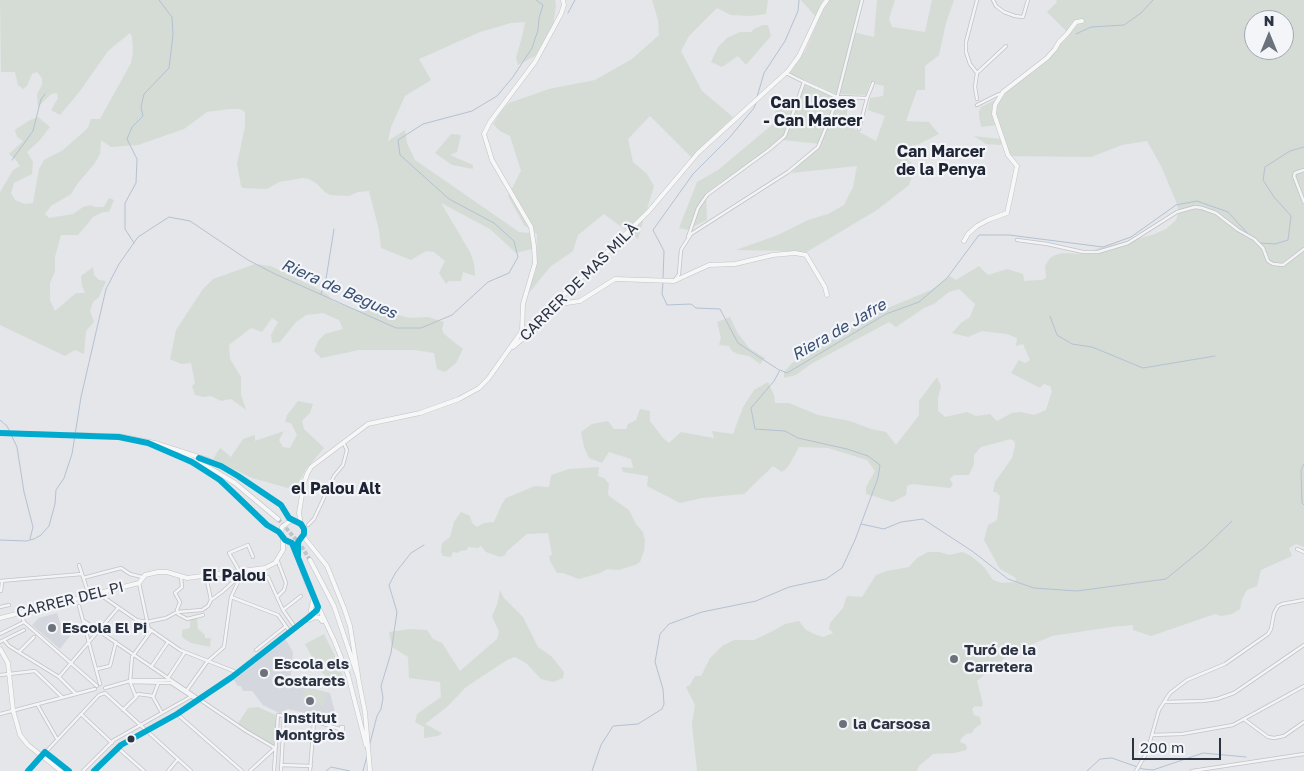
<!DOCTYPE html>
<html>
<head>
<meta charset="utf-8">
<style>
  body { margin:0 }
  #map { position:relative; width:1304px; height:771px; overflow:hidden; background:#e4e6e9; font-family:"Golos Text",sans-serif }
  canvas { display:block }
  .north { position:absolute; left:1244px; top:10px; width:50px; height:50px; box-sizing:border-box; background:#f3f5f8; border:1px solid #a3a7af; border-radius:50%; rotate:0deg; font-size:14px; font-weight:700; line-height:20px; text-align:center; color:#2c3342 }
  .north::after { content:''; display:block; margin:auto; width:18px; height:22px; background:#6c727c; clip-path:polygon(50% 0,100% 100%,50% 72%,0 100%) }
  .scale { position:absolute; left:1132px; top:738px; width:89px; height:22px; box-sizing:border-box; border:2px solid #2c3342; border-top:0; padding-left:6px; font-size:15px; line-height:18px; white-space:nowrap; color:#2c3342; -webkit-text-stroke:4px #f3f5f8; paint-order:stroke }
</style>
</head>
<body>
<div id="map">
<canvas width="1304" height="771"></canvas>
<div class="north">N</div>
<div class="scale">200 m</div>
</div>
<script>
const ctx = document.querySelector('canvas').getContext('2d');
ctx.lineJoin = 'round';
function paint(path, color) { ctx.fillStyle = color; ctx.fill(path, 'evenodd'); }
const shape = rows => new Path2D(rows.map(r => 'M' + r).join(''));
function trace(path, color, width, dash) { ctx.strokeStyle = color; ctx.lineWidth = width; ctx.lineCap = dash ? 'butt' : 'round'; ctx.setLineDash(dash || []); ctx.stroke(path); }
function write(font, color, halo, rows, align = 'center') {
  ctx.font = font + ' "Golos Text",sans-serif'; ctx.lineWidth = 4.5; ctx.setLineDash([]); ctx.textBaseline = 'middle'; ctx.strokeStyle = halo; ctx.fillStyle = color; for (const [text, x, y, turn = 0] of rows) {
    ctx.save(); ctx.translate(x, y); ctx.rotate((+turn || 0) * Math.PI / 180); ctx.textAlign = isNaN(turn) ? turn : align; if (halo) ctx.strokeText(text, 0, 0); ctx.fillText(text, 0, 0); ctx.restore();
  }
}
paint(shape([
  [57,613,60,622,73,632,60,649,32,625,39,618],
  [284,637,293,652,290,683,330,693,337,721,288,709,286,710,286,713,279,713,263,705,252,691,243,691,241,686,238,686,232,677]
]), '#d5d7de');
paint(shape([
  [0,0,555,0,556,5,553,26,535,56,518,65,516,58,522,37,525,22,511,23,480,32,419,59,431,80,405,96,391,127,388,141,405,130,407,143,415,160,519,232,530,233,532,249,516,253,490,229,441,203,470,252,474,263,475,276,463,272,461,281,449,281,446,284,439,273,445,261,434,252,426,251,411,260,381,248,379,230,369,191,358,192,349,196,330,195,325,192,316,183,309,179,303,178,279,182,267,189,243,188,241,186,237,164,245,126,245,112,240,109,229,109,207,112,184,129,138,145,111,147,101,140,100,154,95,163,78,183,71,194,51,206,45,214,49,218,73,214,83,207,91,205,95,207,104,207,109,198,114,200,109,212,103,212,93,217,78,235,61,235,55,257,55,271,50,283,50,300,55,311,76,293,85,293,82,286,81,276,93,267,94,275,99,280,106,281,99,297,93,302,90,311,94,322,86,331,84,354,75,350,65,356,0,325,0,192,13,170,20,166,15,159,9,154,23,141,17,137,15,130,30,120,38,117,50,127,39,141,27,152,33,162,32,174,14,183,11,193,15,200,25,204,33,203,39,169,44,160,63,150,88,128,91,119,100,119,131,63,133,52,132,37,130,33,108,51,80,91,60,115,51,110,58,98,57,93,51,94,38,107,37,94,42,85,42,78,37,72,32,74,27,86,23,89,18,85,15,72,1,72],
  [652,0,768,0,766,14,751,16,731,15,717,8,689,36,681,51,702,91,733,117,692,158,650,116,628,139,633,162,647,174,654,186,638,239,604,214,578,235,573,251,550,267,528,294,536,269,537,234,524,225,508,196,521,171,510,136,500,131,493,124,503,109,509,103,549,89,595,80,632,59,659,35,658,20],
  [801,0,823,0,816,17],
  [827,0,861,0,853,32,874,37,877,0,895,0,889,19,892,27,925,32,932,0,954,0,946,23,939,55,925,66,925,90,917,90,906,121,929,122,939,134,919,144,899,150,915,167,909,185,877,210,805,253,783,251,736,250,778,235,808,220,828,214,844,205,853,187,857,166,791,173,821,144,782,140,706,193,707,220,687,230,679,228,697,182,718,170,773,124,776,108,797,106,805,85,849,101,845,124,876,141,885,116,868,110,870,98,883,96,884,86,870,83,866,95,836,94,790,73,806,49],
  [1056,0,1304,0,1304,547,1296,544,1289,548,1292,556,1261,570,1257,586,1247,590,1242,599,1240,609,1232,614,1221,616,1215,614,1151,636,1133,630,1133,625,1111,627,1052,636,1011,653,977,681,983,704,981,707,975,706,972,709,974,715,980,717,981,724,974,729,972,733,966,734,961,739,960,742,965,744,967,747,966,750,955,753,933,754,919,766,917,771,697,771,692,724,695,705,686,687,690,685,695,676,701,676,710,658,722,646,734,640,754,640,773,631,785,624,799,621,806,630,814,634,823,637,831,634,833,633,829,629,830,623,843,608,847,596,862,597,876,575,887,571,909,567,917,558,928,552,939,552,950,555,962,552,971,556,984,567,993,580,1002,583,1015,582,1016,578,1000,569,984,540,988,525,997,520,1000,496,996,492,993,492,995,482,1012,458,1015,446,1015,442,1011,439,981,447,974,455,974,464,969,475,954,475,950,479,953,485,950,488,912,484,907,486,906,495,893,502,866,494,866,487,875,471,867,460,828,448,799,447,788,467,782,472,773,466,744,494,702,498,680,503,647,486,648,476,623,472,621,467,633,468,631,459,609,452,602,463,589,458,584,447,581,432,592,424,608,421,614,429,626,429,628,424,636,420,640,409,650,411,650,421,663,438,669,443,681,432,714,438,712,431,733,434,743,407,754,390,768,382,774,395,775,403,789,403,818,415,850,421,871,429,886,432,896,445,916,419,919,415,919,401,937,377,941,386,938,398,938,411,945,417,967,412,976,416,990,414,997,421,1012,413,1021,412,1034,415,1046,410,1052,391,1050,386,1044,384,1040,388,1011,373,1019,360,1025,363,1030,360,1023,344,1016,346,1017,338,1007,334,982,331,968,337,952,333,961,323,970,317,975,304,959,289,949,292,934,304,924,308,896,327,889,322,811,364,796,375,784,378,784,372,792,363,883,310,931,290,950,276,956,280,979,266,988,275,1007,269,1020,273,1023,274,1024,281,1042,280,1046,278,1045,266,1050,258,1055,255,1063,253,1083,254,1102,247,1152,235,1166,229,1176,220,1179,211,1175,199,1161,166,1147,141,1122,145,1091,157,1005,156,1006,144,999,145,986,144,974,136,1000,139,998,125,981,127,979,116,979,111,981,107,1003,96,1020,78,1030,74,1053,54,1066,31,1047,12,1057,2],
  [1254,20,1284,20,1284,50,1254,50],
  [763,25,768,25,771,36,746,65,738,56,722,67,711,62,718,47,727,38,740,32,751,32,754,29],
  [451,134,461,135,457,152,450,155,473,165,473,169,452,165,435,153],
  [255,264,271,266,316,288,328,295,333,301,360,311,371,307,409,318,428,317,444,322,442,329,444,334,463,349,456,363,445,372,437,369,434,353,415,350,359,350,321,358,314,351,318,341,325,334,343,329,339,320,323,313,306,315,296,322,280,342,272,343,271,335,278,322,272,318,262,332,251,328,229,345,230,359,241,377,241,395,246,410,231,399,221,401,211,396,204,397,195,395,192,386,195,383,191,363,181,364,170,359,176,330,203,289,213,279],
  [730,317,737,332,749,348,765,358,760,364,749,356,738,354,732,351,729,346,719,345,721,338,717,322],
  [298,401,313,404,310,413,302,421,304,429,324,448,306,469,298,485,288,488,252,478,213,459,220,448,231,457,243,439,255,435,255,441,284,431,279,440,283,447,290,448,297,435,291,423,285,422,287,415],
  [599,467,598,476,604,478,609,484,608,493,609,496,629,510,636,524,643,532,645,541,644,551,640,562,635,565,618,570,607,569,600,573,579,579,563,573,557,573,550,561,549,556,552,555,548,533,527,534,507,551,505,555,500,557,486,552,480,545,479,548,468,547,467,550,460,551,458,553,453,552,451,557,443,556,441,552,442,543,450,537,454,522,461,512,470,516,472,523,477,527,484,523,494,522,502,504,506,498,535,486,549,487,551,475,569,469],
  [500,590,504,598,523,617,538,647,551,656,564,672,563,678,553,682,541,679,526,663,515,657,507,660,466,687,448,706,425,724,442,733,438,736,424,738,424,727,415,722,417,714,441,697,440,682,409,678,408,657,392,647,389,632,410,629,427,630,433,639,442,643,460,671,497,639,499,632,492,616,497,605],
  [197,618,198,629,205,635,205,638,211,638,210,647,191,643,182,637,182,630,190,628,190,619],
  [324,634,334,654,344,679,335,684,319,670,305,644],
  [305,688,327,693,324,706,302,701],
  [258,707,278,716,275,748,237,725,248,708]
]), '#d5dcd5');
trace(shape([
  [568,13,575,0],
  [1076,34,1091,27,1124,25,1141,13,1153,0],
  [757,97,764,73,785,41,798,11,799,0],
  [12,160,33,131,41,99,45,94],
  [134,243,125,229,125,203,136,183,137,159,127,139,132,127,143,116,141,107,144,94,169,68,173,35,172,17,159,0],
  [1260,243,1275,244,1288,240,1291,216,1274,197,1263,180,1265,167,1290,151,1304,147],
  [663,279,664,251,653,230,693,174,730,137,754,108,756,103],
  [663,283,662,294,667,305,691,304,696,308,720,309,738,343,779,370],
  [321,294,326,279,334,229],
  [1050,316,1057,335,1072,344,1092,347,1143,368,1215,356],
  [0,420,7,426,17,447,24,492,33,527,30,539],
  [1304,464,1301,470,1302,503,1304,505],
  [861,524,884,529,901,522,923,519,972,551,1008,579,1034,588,1077,591,1166,579,1205,547,1232,521],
  [0,540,26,541,34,539,41,535,49,526,55,504,56,490,64,478,72,454,81,397,106,289,119,264,138,237,169,217,190,221,248,260,275,274,396,328,421,328,452,315,488,282,509,273,518,257,514,241,494,223,449,199,400,155,398,140,423,124,472,111,497,96,513,77,532,48,538,30,539,18,543,5,536,0],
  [369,747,377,716,381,709,383,698,381,686,391,653,397,612,389,585,396,572,411,553,424,545],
  [326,771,331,767,350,771],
  [363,771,367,756],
  [592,771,601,745,613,726,638,724,662,709,664,704,663,689,655,662,660,634,669,624,702,612,756,601,789,587,826,579,842,568,855,540,878,478,880,465,868,456,847,449,798,438,785,431,755,429,751,408,774,381,780,370,787,373,886,314,919,302,947,278,979,235,1009,235,1103,247,1131,237,1176,205,1197,201,1228,212,1249,235],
  [1087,771,1100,759,1112,758,1143,769,1153,770,1203,753,1246,757]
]), '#b4c1d2', 1);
trace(shape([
  [278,519,300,544,310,560]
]), '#bfc2c8', 4, [4, 2]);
const street = shape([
  [993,0,996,6,1004,12,1015,16,1023,17,1028,0],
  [977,73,970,64,966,52,966,42,977,0],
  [804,82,837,97,867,98],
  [977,99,975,87,977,73,1006,46],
  [977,105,999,94,1001,95],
  [859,129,867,98,873,83],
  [1304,170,1295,173,1294,176,1304,202],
  [688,237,698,208,707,195,770,149,785,136,804,82,786,73],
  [1017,240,1047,244,1083,252,1098,252,1128,243,1177,212,1195,207,1202,208,1216,213,1238,230,1254,239,1263,248,1268,261,1273,264,1283,265,1304,249],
  [675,280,679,274,681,250,691,234,788,172,818,147,835,106,862,0],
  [308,525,314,519,334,476,343,465,347,450,343,442],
  [1297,549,1304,552],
  [277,559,286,583,284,590,277,597,283,610,295,627],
  [79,565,89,595],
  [206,576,211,600],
  [181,577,182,587,175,593,180,602,177,610,178,614,187,619,203,615],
  [268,577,277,597],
  [83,578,121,568,130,574,142,577],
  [0,581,82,574],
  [139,583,149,630],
  [0,591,1,591,2,582],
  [99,594,180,650,236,672],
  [231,597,278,615],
  [79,606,100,684],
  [0,607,9,605],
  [283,610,301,596],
  [21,613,24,622,97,686],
  [278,615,290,632],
  [136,620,147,622,166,618,177,612,202,610,208,606,211,600,222,592,233,582,239,580],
  [84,621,246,731,275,748],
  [0,634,24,622],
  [4,640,9,646,59,677,76,694],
  [0,642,24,630],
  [256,650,286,626],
  [19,652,34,637],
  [151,667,168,642],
  [97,669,110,666,116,642],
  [35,671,62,697],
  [0,675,35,671],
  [59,677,118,608],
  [168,678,185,652],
  [130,682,171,683,197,700],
  [158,684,153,697,162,713],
  [105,688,133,680,170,680],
  [187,690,207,662,224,647,231,597,239,580,240,572,229,553,248,545,253,557],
  [105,693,191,771],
  [136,697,138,694,153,696],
  [1164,702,1203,701,1217,699,1234,693,1304,645],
  [37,704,57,739],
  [123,710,136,697,130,682,132,657,151,631],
  [0,714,95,689],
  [81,714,112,743],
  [177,714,242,771],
  [1245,720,1268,737,1274,738,1284,736,1304,722],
  [1152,735,1182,734,1233,725,1304,686],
  [118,748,144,771],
  [45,752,69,771],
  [281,765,311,766],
  [28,771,99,695,105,693],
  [83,771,114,740,192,696],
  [168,771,178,759],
  [250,771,275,748],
  [274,771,278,715,314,721,343,730,343,727,341,727],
  [281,771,284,716],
  [310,771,314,721],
  [1136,771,1147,752,1159,710,1170,693,1187,680,1225,664,1268,634,1271,629,1274,613,1278,606,1282,604,1304,600],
  [1192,771,1304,754]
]);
const secondary = shape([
  [964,241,968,234,977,226,988,220,1007,213,1011,195,1017,166,1008,155,994,114,995,105,1003,92,1047,58,1055,49,1059,42,1067,34,1076,22,1082,21],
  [557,303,567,303,580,301,615,279,674,281,709,265,735,264,773,255,795,253,806,255,825,287,827,295],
  [513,347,526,336,535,323,649,211,698,153,788,71,799,56,822,7,827,0],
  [0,433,119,436,155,443,208,460,230,471,279,503,283,508,287,516,293,520],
  [148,443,183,458,210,473,229,488,267,525,279,532,289,543,295,543,301,539,304,534,304,529,298,522,290,521,282,527,281,534],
  [182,455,210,468,235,483,278,519],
  [301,524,299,513,304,483,307,474,311,467,368,424,420,413,459,399,479,388,488,379,522,331,523,304,535,263,534,246,531,227,492,160,484,134,490,122,535,62,561,14,564,5,563,0],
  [303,536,327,566,344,608,350,626,358,675],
  [292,543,307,583,334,640,348,675,366,745],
  [310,560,334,606,358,677,365,712,370,771],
  [310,615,313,600],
  [0,618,139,583,145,575,158,572,167,572,187,578,265,568,275,563,283,550,283,537],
  [309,620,315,617,320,618,322,621],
  [0,649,8,663,13,710,20,735,28,745,61,771],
  [94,771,121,745,177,714,232,677,309,617,317,610,318,607]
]);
trace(street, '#c1c3c6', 4);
trace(secondary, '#c1c3c6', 5);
trace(street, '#f4f4f6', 2.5);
trace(secondary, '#f7f7f8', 4);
trace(shape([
  [0,433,119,437,148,443,192,462,220,480,267,525,279,532,285,540,292,543,318,607,317,610,309,617,232,677,177,714,121,745,94,771],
  [199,458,221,466,238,476,281,505,289,518,301,524,304,529,304,534,298,542,298,556],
  [28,771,45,752,69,771]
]), '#00a9ce', 6);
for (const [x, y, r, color] of [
  [52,628,5,"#6c727c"],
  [954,659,5,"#6c727c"],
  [264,673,5,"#6c727c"],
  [310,701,5,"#6c727c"],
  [843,724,5,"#6c727c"],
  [131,739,4.5,"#2c3342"]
]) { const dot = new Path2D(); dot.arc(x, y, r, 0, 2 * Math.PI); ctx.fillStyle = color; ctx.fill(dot); trace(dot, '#f3f5f8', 2); }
write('15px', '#2c3342', '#f3f5f8', [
  ["CARRER DE MAS MILÀ",579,282,-45],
  ["CARRER DEL PI",70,600,-14]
]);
write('bold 15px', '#2c3342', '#f3f5f8', [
  ["Escola El Pi",62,628],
  ["Turó de la",964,650],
  ["Carretera",964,667],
  ["Escola els",274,664],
  ["Costarets",274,681],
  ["Institut",310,718,"center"],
  ["Montgròs",310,735,"center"],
  ["la Carsosa",853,724]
], 'left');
write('bold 16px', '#1e2433', '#f3f5f8', [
  ["Can Lloses",813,103],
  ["- Can Marcer",813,121],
  ["Can Marcer",941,152],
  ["de la Penya",941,170],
  ["el Palou Alt",336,489],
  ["El Palou",234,576]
]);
write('italic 16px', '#384f73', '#f3f5f8', [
  ["Riera de Begues",339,289,24],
  ["Riera de Jafre",839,330,-30]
]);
</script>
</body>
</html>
